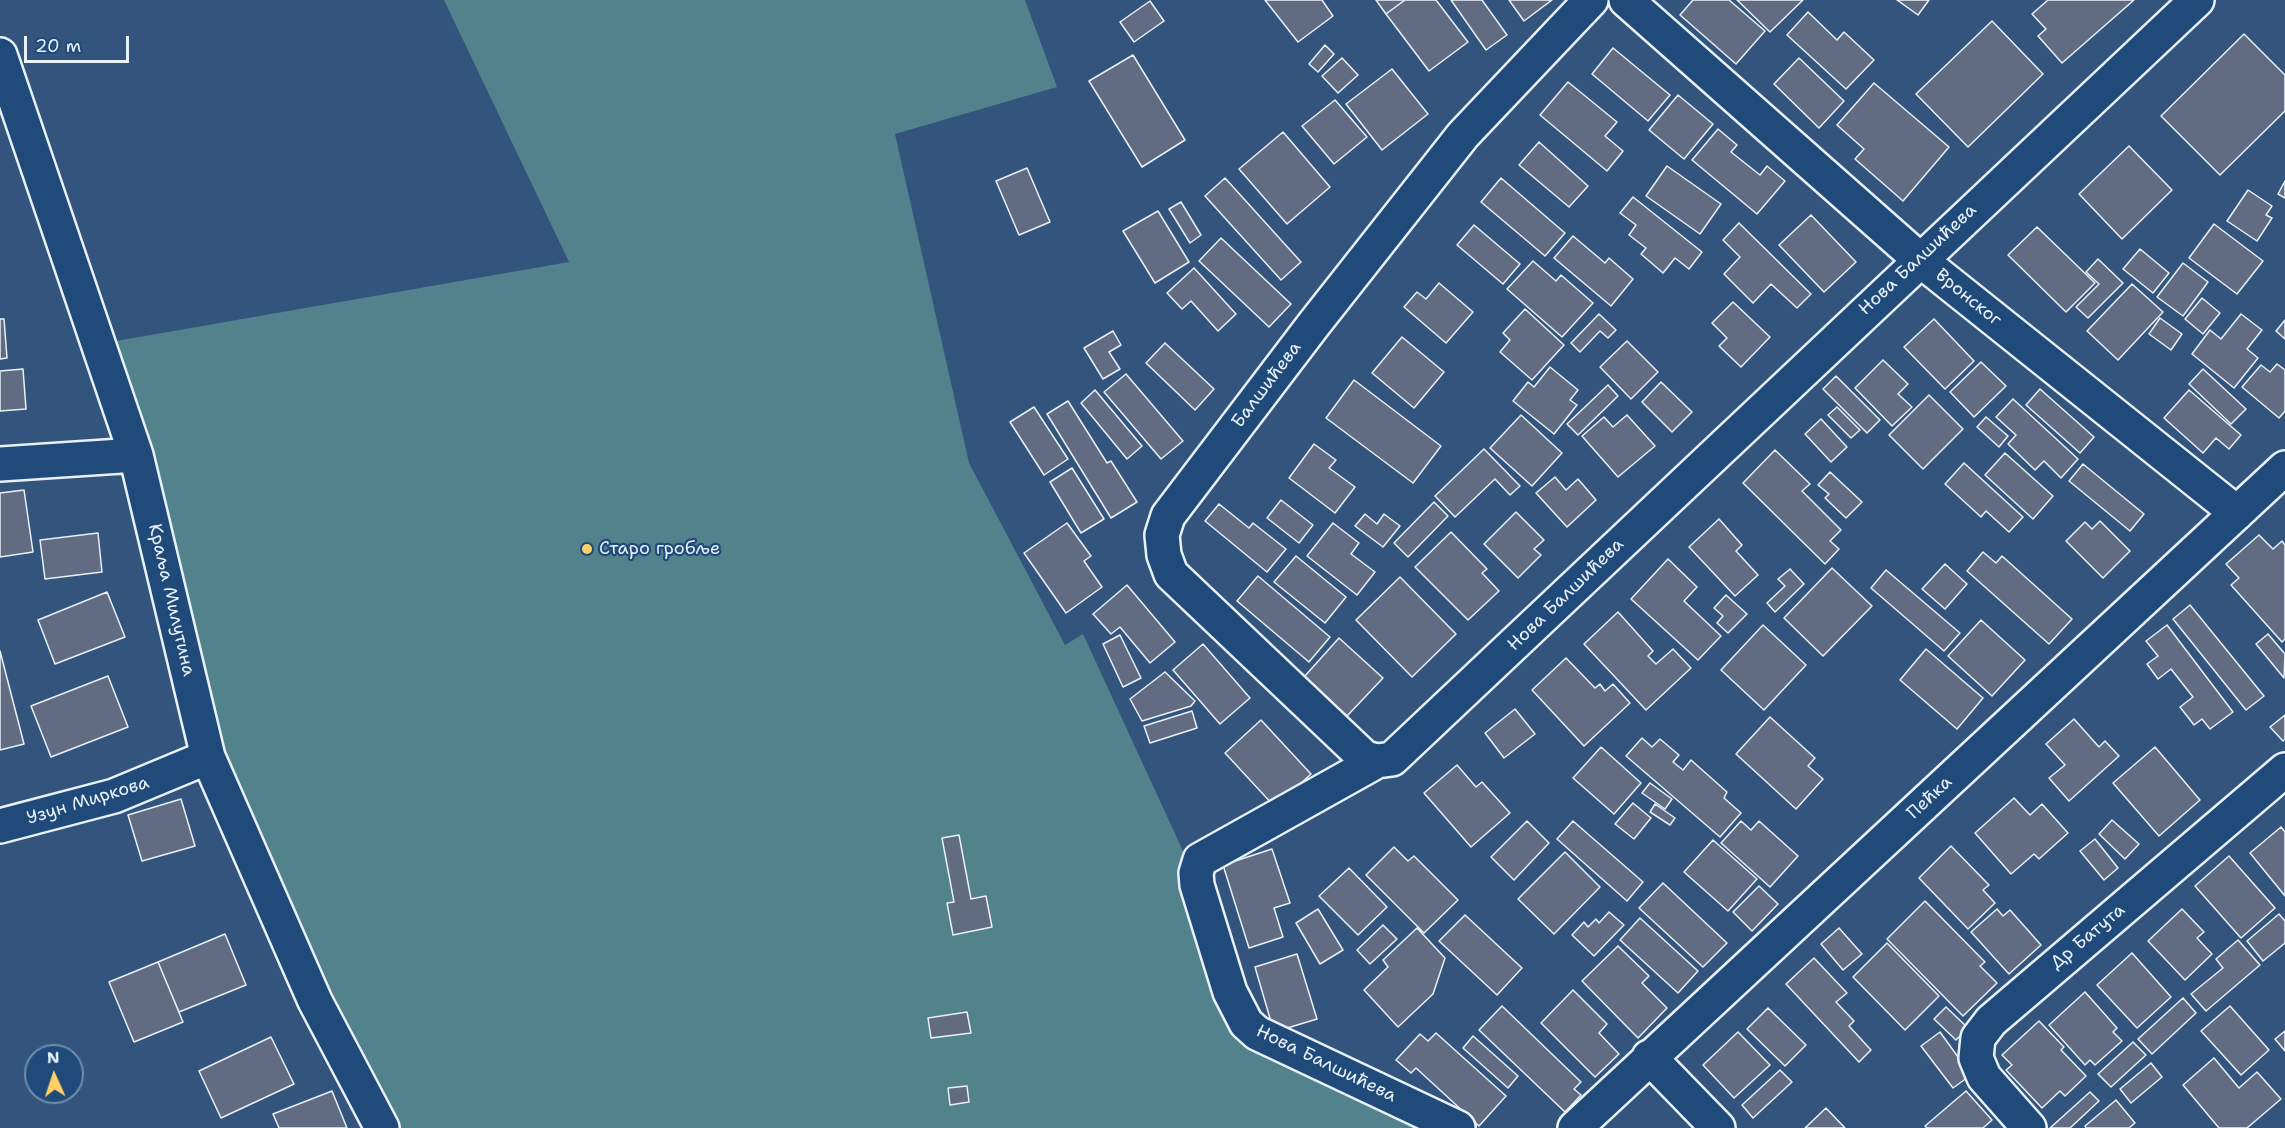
<!DOCTYPE html>
<html>
<head>
<meta charset="utf-8">
<style>
  body { margin:0 }
  #map { position:relative; width:2285px; height:1128px; overflow:hidden; background:#33547c; font-family:"Shantell Sans",sans-serif }
  canvas { display:block }
  .north { position:absolute; left:24px; top:1044px; width:60px; height:60px; box-sizing:border-box; background:#1f4a7a; border:2px solid #6f8dac; border-radius:50%; rotate:357deg; font-size:16px; font-weight:700; line-height:24px; text-align:center; color:#e8f1f8 }
  .north::after { content:''; display:block; margin:auto; width:21px; height:27px; background:#ffd166; clip-path:polygon(50% 0,100% 100%,50% 72%,0 100%) }
  .scale { position:absolute; left:24px; top:36px; width:105px; height:27px; box-sizing:border-box; border:3px solid #e8f1f8; border-top:0; padding-left:8px; font-size:18px; line-height:21px; white-space:nowrap; color:#e8f1f8; -webkit-text-stroke:4px #1f4a7a; paint-order:stroke }
</style>
</head>
<body>
<div id="map">
<canvas width="2285" height="1128"></canvas>
<div class="north">N</div>
<div class="scale">20 m</div>
</div>
<script>
const ctx = document.querySelector('canvas').getContext('2d');
ctx.lineJoin = 'round';
function paint(path, color) { ctx.fillStyle = color; ctx.fill(path, 'evenodd'); }
const shape = rows => new Path2D(rows.map(r => 'M' + r).join(''));
function trace(path, color, width, dash) { ctx.strokeStyle = color; ctx.lineWidth = width; ctx.lineCap = dash ? 'butt' : 'round'; ctx.setLineDash(dash || []); ctx.stroke(path); }
function write(font, color, halo, rows, align = 'center') {
  ctx.font = font + ' "Shantell Sans",sans-serif'; ctx.lineWidth = 4.5; ctx.setLineDash([]); ctx.textBaseline = 'middle'; ctx.strokeStyle = halo; ctx.fillStyle = color; for (const [text, x, y, turn = 0] of rows) {
    ctx.save(); ctx.translate(x, y); ctx.rotate((+turn || 0) * Math.PI / 180); ctx.textAlign = isNaN(turn) ? turn : align; if (halo) ctx.strokeText(text, 0, 0); ctx.fillText(text, 0, 0); ctx.restore();
  }
}
paint(shape([
  [444,0,1025,0,1057,87,895,134,969,463,1065,645,1083,634,1201,890,1265,1058,1418,1128,382,1128,208,757,99,344,569,262]
]), '#52828c');
const building = shape([
  [1265,0,1322,0,1333,16,1298,42,1265,0],
  [1376,0,1405,0,1386,14,1376,0],
  [1405,0,1436,0,1468,42,1429,71,1386,14,1405,0],
  [1451,0,1482,0,1507,35,1486,50,1451,0],
  [1509,0,1552,0,1524,21,1509,0],
  [1693,0,1729,0,1765,31,1736,64,1680,15,1693,0],
  [1737,0,1803,0,1770,32,1737,0],
  [1897,0,1929,0,1918,15,1897,0],
  [2048,0,2134,0,2062,63,2038,36,2046,29,2032,14,2048,0],
  [1150,1,1164,21,1134,42,1120,22,1150,1],
  [1808,12,1837,40,1844,32,1874,60,1846,89,1787,35,1808,12],
  [1992,21,2043,74,1968,147,1916,94,1992,21],
  [2244,34,2285,75,2285,111,2220,175,2161,116,2244,34],
  [1325,45,1334,54,1318,72,1309,64,1325,45],
  [1613,48,1670,95,1648,121,1592,74,1613,48],
  [1133,55,1185,140,1142,167,1089,81,1133,55],
  [1342,58,1358,75,1338,93,1322,76,1342,58],
  [1799,58,1844,101,1819,128,1774,84,1799,58],
  [1392,69,1428,114,1382,150,1346,104,1392,69],
  [1568,82,1617,122,1605,136,1623,151,1607,171,1540,115,1568,82],
  [1874,83,1949,147,1903,201,1855,159,1864,149,1837,125,1874,83],
  [1678,95,1713,124,1684,159,1649,130,1678,95],
  [1335,100,1367,137,1334,164,1302,126,1335,100],
  [1718,129,1737,145,1731,152,1760,175,1767,166,1785,181,1757,214,1692,160,1718,129],
  [1283,132,1330,187,1287,224,1239,169,1283,132],
  [1539,142,1588,186,1569,207,1519,165,1539,142],
  [2129,146,2172,190,2122,239,2079,194,2129,146],
  [1667,166,1721,204,1700,234,1646,196,1667,166],
  [1027,168,1050,222,1019,235,996,181,1027,168],
  [1225,178,1301,262,1281,280,1205,196,1225,178],
  [1501,178,1565,233,1545,256,1481,202,1501,178],
  [2285,181,2285,198,2278,194,2285,181],
  [2248,190,2272,206,2266,215,2272,218,2257,241,2227,221,2248,190],
  [1633,197,1702,252,1689,269,1675,258,1663,273,1641,254,1646,248,1629,235,1636,225,1620,213,1633,197],
  [1181,202,1201,235,1190,243,1169,209,1181,202],
  [1158,211,1189,262,1155,283,1123,231,1158,211],
  [1811,215,1856,262,1824,292,1779,245,1811,215],
  [1739,223,1811,294,1797,308,1771,284,1753,303,1724,274,1740,257,1723,240,1739,223],
  [2214,224,2263,261,2237,294,2189,258,2214,224],
  [1474,225,1520,264,1503,284,1457,245,1474,225],
  [2037,227,2095,283,2066,312,2008,255,2037,227],
  [1573,236,1605,263,1609,258,1633,279,1611,306,1554,258,1573,236],
  [1221,238,1291,304,1269,327,1199,261,1221,238],
  [2140,249,2169,273,2153,293,2123,269,2140,249],
  [2098,259,2123,283,2088,318,2076,307,2099,284,2086,272,2098,259],
  [1533,261,1556,281,1561,275,1593,303,1562,337,1507,289,1533,261],
  [2183,263,2208,282,2183,316,2157,297,2183,263],
  [1194,268,1236,314,1218,331,1191,301,1182,309,1167,293,1194,268],
  [1439,283,1473,312,1446,343,1404,307,1417,292,1426,299,1439,283],
  [2132,284,2163,312,2118,360,2087,331,2132,284],
  [2202,298,2220,313,2203,334,2185,319,2202,298],
  [1733,302,1770,337,1741,367,1719,346,1727,338,1712,323,1733,302],
  [1525,309,1564,345,1532,380,1500,352,1510,340,1503,333,1525,309],
  [1599,314,1616,330,1608,338,1600,331,1580,352,1571,343,1599,314],
  [2241,314,2262,330,2247,349,2258,358,2234,388,2192,354,2210,330,2221,339,2241,314],
  [2160,318,2182,334,2171,350,2149,334,2160,318],
  [0,319,4,319,7,358,0,359,0,319],
  [1934,319,1974,361,1945,389,1904,347,1934,319],
  [2285,320,2285,339,2276,331,2285,320],
  [1113,331,1121,345,1109,352,1120,369,1103,379,1084,348,1113,331],
  [1402,337,1444,372,1414,408,1372,373,1402,337],
  [1627,341,1658,372,1631,399,1600,367,1627,341],
  [1165,343,1214,389,1195,410,1146,363,1165,343],
  [1883,360,1908,384,1898,394,1912,407,1892,426,1855,388,1883,360],
  [1981,362,2006,386,1974,417,1950,392,1981,362],
  [2277,364,2285,370,2285,411,2279,418,2242,387,2261,365,2270,372,2277,364],
  [1550,367,1578,390,1570,400,1577,405,1554,434,1513,401,1528,382,1534,387,1550,367],
  [23,369,26,409,0,411,0,371,23,369],
  [2203,369,2246,409,2231,424,2189,384,2203,369],
  [1126,374,1183,441,1161,459,1104,392,1126,374],
  [1836,376,1880,420,1867,433,1823,389,1836,376],
  [1354,380,1441,446,1413,483,1326,418,1354,380],
  [1661,382,1692,412,1672,432,1642,402,1661,382],
  [1608,385,1618,396,1578,435,1567,424,1608,385],
  [2040,389,2094,437,2080,453,2026,405,2040,389],
  [1095,390,1142,446,1127,459,1081,403,1095,390],
  [2189,390,2241,435,2229,449,2216,438,2203,453,2164,418,2189,390],
  [1929,395,1963,429,1923,469,1889,435,1929,395],
  [2013,399,2078,459,2061,478,2044,461,2035,470,2008,444,2016,435,1996,417,2013,399],
  [1068,401,1107,463,1111,461,1137,502,1111,518,1047,414,1068,401],
  [1034,407,1068,459,1044,475,1010,422,1034,407],
  [1837,407,1860,430,1851,438,1828,415,1837,407],
  [1521,415,1562,453,1532,486,1490,448,1521,415],
  [1627,415,1655,446,1618,477,1582,436,1604,417,1613,427,1627,415],
  [1986,417,2008,436,1999,447,1977,427,1986,417],
  [1821,419,1847,447,1831,462,1805,434,1821,419],
  [1314,444,1336,460,1329,468,1355,487,1335,513,1289,478,1314,444],
  [1484,449,1520,486,1510,495,1495,479,1455,517,1435,496,1484,449],
  [1775,450,1810,484,1802,491,1841,530,1830,541,1839,549,1825,564,1743,483,1775,450],
  [2005,453,2053,496,2033,519,1985,475,2005,453],
  [1964,463,2023,517,2009,532,1986,511,1981,517,1945,484,1964,463],
  [2083,464,2144,514,2130,531,2069,481,2083,464],
  [1072,468,1104,519,1081,533,1050,482,1072,468],
  [1830,472,1862,502,1846,518,1825,498,1829,494,1818,485,1830,472],
  [1555,477,1566,490,1578,479,1596,500,1567,527,1536,493,1555,477],
  [24,490,33,552,0,557,0,493,24,490],
  [1281,500,1313,525,1299,543,1267,518,1281,500],
  [1434,502,1448,516,1408,557,1394,543,1434,502],
  [1219,504,1249,528,1253,523,1286,549,1267,572,1205,521,1219,504],
  [1516,512,1544,540,1534,549,1541,555,1518,578,1484,544,1516,512],
  [1365,514,1377,524,1384,514,1400,526,1383,547,1355,526,1365,514],
  [1719,519,1742,545,1736,551,1758,575,1735,596,1689,547,1719,519],
  [2100,521,2130,551,2103,578,2066,541,2085,522,2092,529,2100,521],
  [1067,523,1091,556,1084,561,1102,587,1066,613,1024,553,1067,523],
  [1333,523,1359,543,1351,554,1375,572,1357,595,1307,556,1333,523],
  [1451,532,1487,569,1482,573,1499,591,1468,620,1415,567,1451,532],
  [98,533,102,572,45,579,40,540,98,533],
  [2259,535,2273,549,2282,541,2285,545,2285,639,2282,642,2231,585,2239,578,2226,564,2259,535],
  [1983,552,1996,563,2002,556,2072,619,2049,644,1967,571,1983,552],
  [1296,556,1346,597,1325,623,1274,582,1296,556],
  [1668,559,1697,587,1684,601,1721,636,1698,660,1631,599,1668,559],
  [1945,564,1967,584,1945,609,1922,589,1945,564],
  [1832,568,1872,606,1823,656,1784,618,1832,568],
  [1790,569,1804,584,1775,612,1767,603,1785,586,1778,579,1790,569],
  [1886,570,1960,633,1944,651,1871,588,1886,570],
  [1258,576,1330,637,1309,662,1237,601,1258,576],
  [1400,577,1456,634,1412,677,1356,620,1400,577],
  [1127,585,1175,642,1150,663,1120,627,1111,634,1093,614,1127,585],
  [107,592,125,637,55,664,38,620,107,592],
  [1726,595,1747,614,1728,633,1717,623,1723,616,1714,608,1726,595],
  [2190,605,2264,696,2246,710,2173,619,2190,605],
  [1618,612,1653,651,1648,656,1656,664,1673,649,1691,668,1646,710,1584,644,1618,612],
  [1981,620,2025,660,1992,696,1948,656,1981,620],
  [1763,625,1806,665,1764,710,1721,670,1763,625],
  [2167,625,2233,712,2210,729,2202,719,2194,725,2180,707,2193,697,2171,669,2158,679,2147,664,2158,656,2146,641,2167,625],
  [2268,634,2285,654,2284,678,2256,644,2268,634],
  [1120,635,1141,678,1123,687,1103,644,1120,635],
  [1339,638,1383,678,1347,716,1304,677,1339,638],
  [1203,644,1250,698,1220,724,1173,670,1203,644],
  [1926,649,1983,698,1957,729,1900,680,1926,649],
  [0,651,24,744,0,750,0,651],
  [1566,658,1595,688,1600,684,1605,691,1613,684,1630,703,1584,746,1532,690,1566,658],
  [1165,672,1195,701,1191,706,1142,721,1130,699,1165,672],
  [108,676,128,727,51,757,31,706,108,676],
  [1515,709,1535,734,1504,758,1485,733,1515,709],
  [1192,711,1197,728,1150,743,1144,726,1192,711],
  [2285,715,2285,739,2283,741,2270,727,2285,715],
  [1770,717,1815,758,1808,766,1823,779,1796,809,1736,754,1770,717],
  [2074,719,2099,747,2105,741,2119,756,2069,801,2049,778,2065,765,2046,744,2074,719],
  [1261,720,1311,774,1275,807,1225,753,1261,720],
  [1642,738,1652,747,1660,739,1679,755,1673,762,1683,770,1691,760,1727,792,1724,798,1741,813,1720,837,1626,756,1642,738],
  [1601,747,1641,783,1614,814,1573,778,1601,747],
  [2155,747,2200,800,2159,836,2113,783,2155,747],
  [1457,765,1476,787,1482,782,1510,813,1471,847,1424,793,1457,765],
  [1650,783,1672,799,1665,809,1642,793,1650,783],
  [2014,798,2030,815,2042,804,2068,833,2039,859,2034,854,2011,874,1975,833,2014,798],
  [181,799,195,846,142,861,128,815,181,799],
  [1633,803,1651,818,1634,839,1615,824,1633,803],
  [1655,804,1675,818,1670,825,1650,812,1655,804],
  [2112,820,2139,844,2125,859,2099,834,2112,820],
  [1527,821,1549,843,1514,880,1491,857,1527,821],
  [1573,821,1643,882,1627,901,1557,839,1573,821],
  [1741,821,1751,830,1759,821,1798,856,1770,887,1721,843,1741,821],
  [2281,827,2285,832,2285,896,2250,853,2281,827],
  [959,835,971,899,986,896,992,927,953,935,947,903,954,902,942,838,959,835],
  [2095,839,2118,868,2104,880,2080,851,2095,839],
  [1713,840,1757,879,1728,911,1684,872,1713,840],
  [1951,846,1989,885,1983,890,1995,903,1968,929,1919,878,1951,846],
  [1394,847,1408,861,1414,856,1458,900,1424,933,1366,875,1394,847],
  [1272,849,1290,903,1274,908,1283,937,1249,948,1223,865,1272,849],
  [1565,852,1600,887,1554,934,1518,899,1565,852],
  [2229,856,2275,908,2241,938,2195,886,2229,856],
  [1349,868,1387,907,1358,935,1319,896,1349,868],
  [1663,883,1727,943,1703,967,1639,908,1663,883],
  [1759,886,1778,904,1752,931,1733,912,1759,886],
  [1925,901,1985,962,1980,966,1997,983,1963,1016,1887,939,1925,901],
  [1318,909,1343,950,1320,964,1296,923,1318,909],
  [1997,909,2003,916,2010,910,2041,945,2009,974,1971,932,1997,909],
  [2182,909,2204,932,2197,938,2212,954,2185,980,2148,941,2182,909],
  [1609,912,1624,925,1594,956,1572,935,1584,922,1588,927,1596,919,1599,923,1609,912],
  [2279,914,2285,921,2285,943,2263,961,2247,941,2279,914],
  [1465,915,1522,968,1497,995,1439,941,1465,915],
  [1640,918,1698,971,1678,993,1620,940,1640,918],
  [1383,925,1397,939,1370,964,1357,950,1383,925],
  [1417,928,1445,958,1433,994,1398,1027,1364,990,1388,967,1383,960,1417,928],
  [1839,928,1862,954,1843,970,1821,944,1839,928],
  [225,934,246,985,179,1012,158,962,225,934],
  [2238,940,2260,965,2206,1011,2191,994,2223,968,2216,959,2238,940],
  [1887,943,1939,996,1905,1030,1853,977,1887,943],
  [1618,946,1649,976,1642,983,1667,1008,1638,1038,1582,981,1618,946],
  [2132,953,2171,997,2137,1028,2097,985,2132,953],
  [1297,954,1317,1019,1274,1032,1255,967,1297,954],
  [1814,958,1847,993,1836,1002,1854,1021,1849,1026,1871,1050,1859,1062,1786,984,1814,958],
  [158,962,183,1022,134,1042,109,982,158,962],
  [1573,990,1607,1024,1599,1033,1619,1054,1595,1077,1541,1023,1573,990],
  [2085,992,2117,1028,2113,1032,2122,1041,2095,1065,2090,1060,2085,1065,2049,1025,2085,992],
  [2183,998,2196,1013,2152,1054,2138,1039,2183,998],
  [1502,1006,1581,1082,1574,1089,1581,1095,1565,1112,1479,1030,1502,1006],
  [2230,1006,2269,1050,2241,1075,2201,1031,2230,1006],
  [1946,1007,1968,1028,1956,1040,1934,1019,1946,1007],
  [1768,1008,1806,1045,1785,1066,1747,1029,1768,1008],
  [967,1012,971,1033,931,1038,928,1018,967,1012],
  [2039,1021,2064,1047,2061,1050,2086,1076,2065,1096,2060,1091,2042,1108,2006,1070,2012,1065,2002,1055,2039,1021],
  [2285,1031,2285,1051,2275,1039,2285,1031],
  [1738,1032,1770,1065,1734,1098,1703,1065,1738,1032],
  [1940,1032,1971,1075,1953,1088,1921,1046,1940,1032],
  [1436,1033,1506,1096,1479,1126,1416,1068,1411,1073,1396,1060,1420,1034,1428,1041,1436,1033],
  [1473,1036,1518,1076,1508,1088,1463,1048,1473,1036],
  [271,1037,294,1084,221,1118,199,1071,271,1037],
  [2133,1042,2146,1055,2111,1087,2098,1074,2133,1042],
  [2214,1058,2239,1088,2257,1072,2281,1099,2247,1128,2219,1128,2183,1085,2214,1058],
  [2151,1063,2162,1077,2131,1103,2120,1089,2151,1063],
  [1780,1070,1792,1082,1753,1118,1742,1105,1780,1070],
  [967,1086,969,1102,950,1105,948,1088,967,1086],
  [332,1091,347,1128,279,1128,273,1114,332,1091],
  [1966,1091,1992,1120,1983,1128,1927,1128,1925,1126,1966,1091],
  [2090,1092,2099,1101,2070,1128,2050,1128,2090,1092],
  [2116,1100,2135,1123,2129,1128,2086,1128,2085,1126,2116,1100],
  [1826,1108,1845,1128,1805,1128,1826,1108]
]);
paint(building, '#616b82');
trace(building, '#e8f1f8', 1.5);
const minor = shape([
  [1626,0,1919,259,2237,513],
  [0,55,136,455,208,757,315,1001,382,1128],
  [0,464,136,455],
  [1377,761,1365,758,1171,574,1164,555,1162,535,1168,516,1314,324,1463,135,1591,0],
  [0,826,114,796,208,757],
  [1649,1057,1718,1128],
  [1458,1128,1257,1033,1246,1023,1230,992,1197,885,1196,873,1200,860,1377,761,1392,759,2197,0],
  [1575,1128,2285,468],
  [2029,1128,1984,1077,1976,1058,1978,1038,1991,1021,2285,770]
]);
trace(minor, '#e8f1f8', 38);
trace(minor, '#1f4a7a', 33);
for (const [x, y, r, color] of [
  [587,549,6,"#ffd166"]
]) { const dot = new Path2D(); dot.arc(x, y, r, 0, 2 * Math.PI); ctx.fillStyle = color; ctx.fill(dot); trace(dot, '#1f4a7a', 2); }
write('18px', '#e8f1f8', '#1f4a7a', [
  ["Нова Балшићева",1918,260,-43],
  ["Вронског",1968,298,39],
  ["Балшићева",1267,385,-53],
  ["Нова Балшићева",1566,595,-44],
  ["Краља Милутина",171,600,77],
  ["Пећка",1930,798,-43],
  ["Узун Миркова",88,801,-17],
  ["Др Батута",2088,937,-40],
  ["Нова Балшићева",1326,1064,26]
]);
write('18px', '#e8f1f8', '#1f4a7a', [
  ["Старо гробље",599,549]
], 'left');
</script>
</body>
</html>
